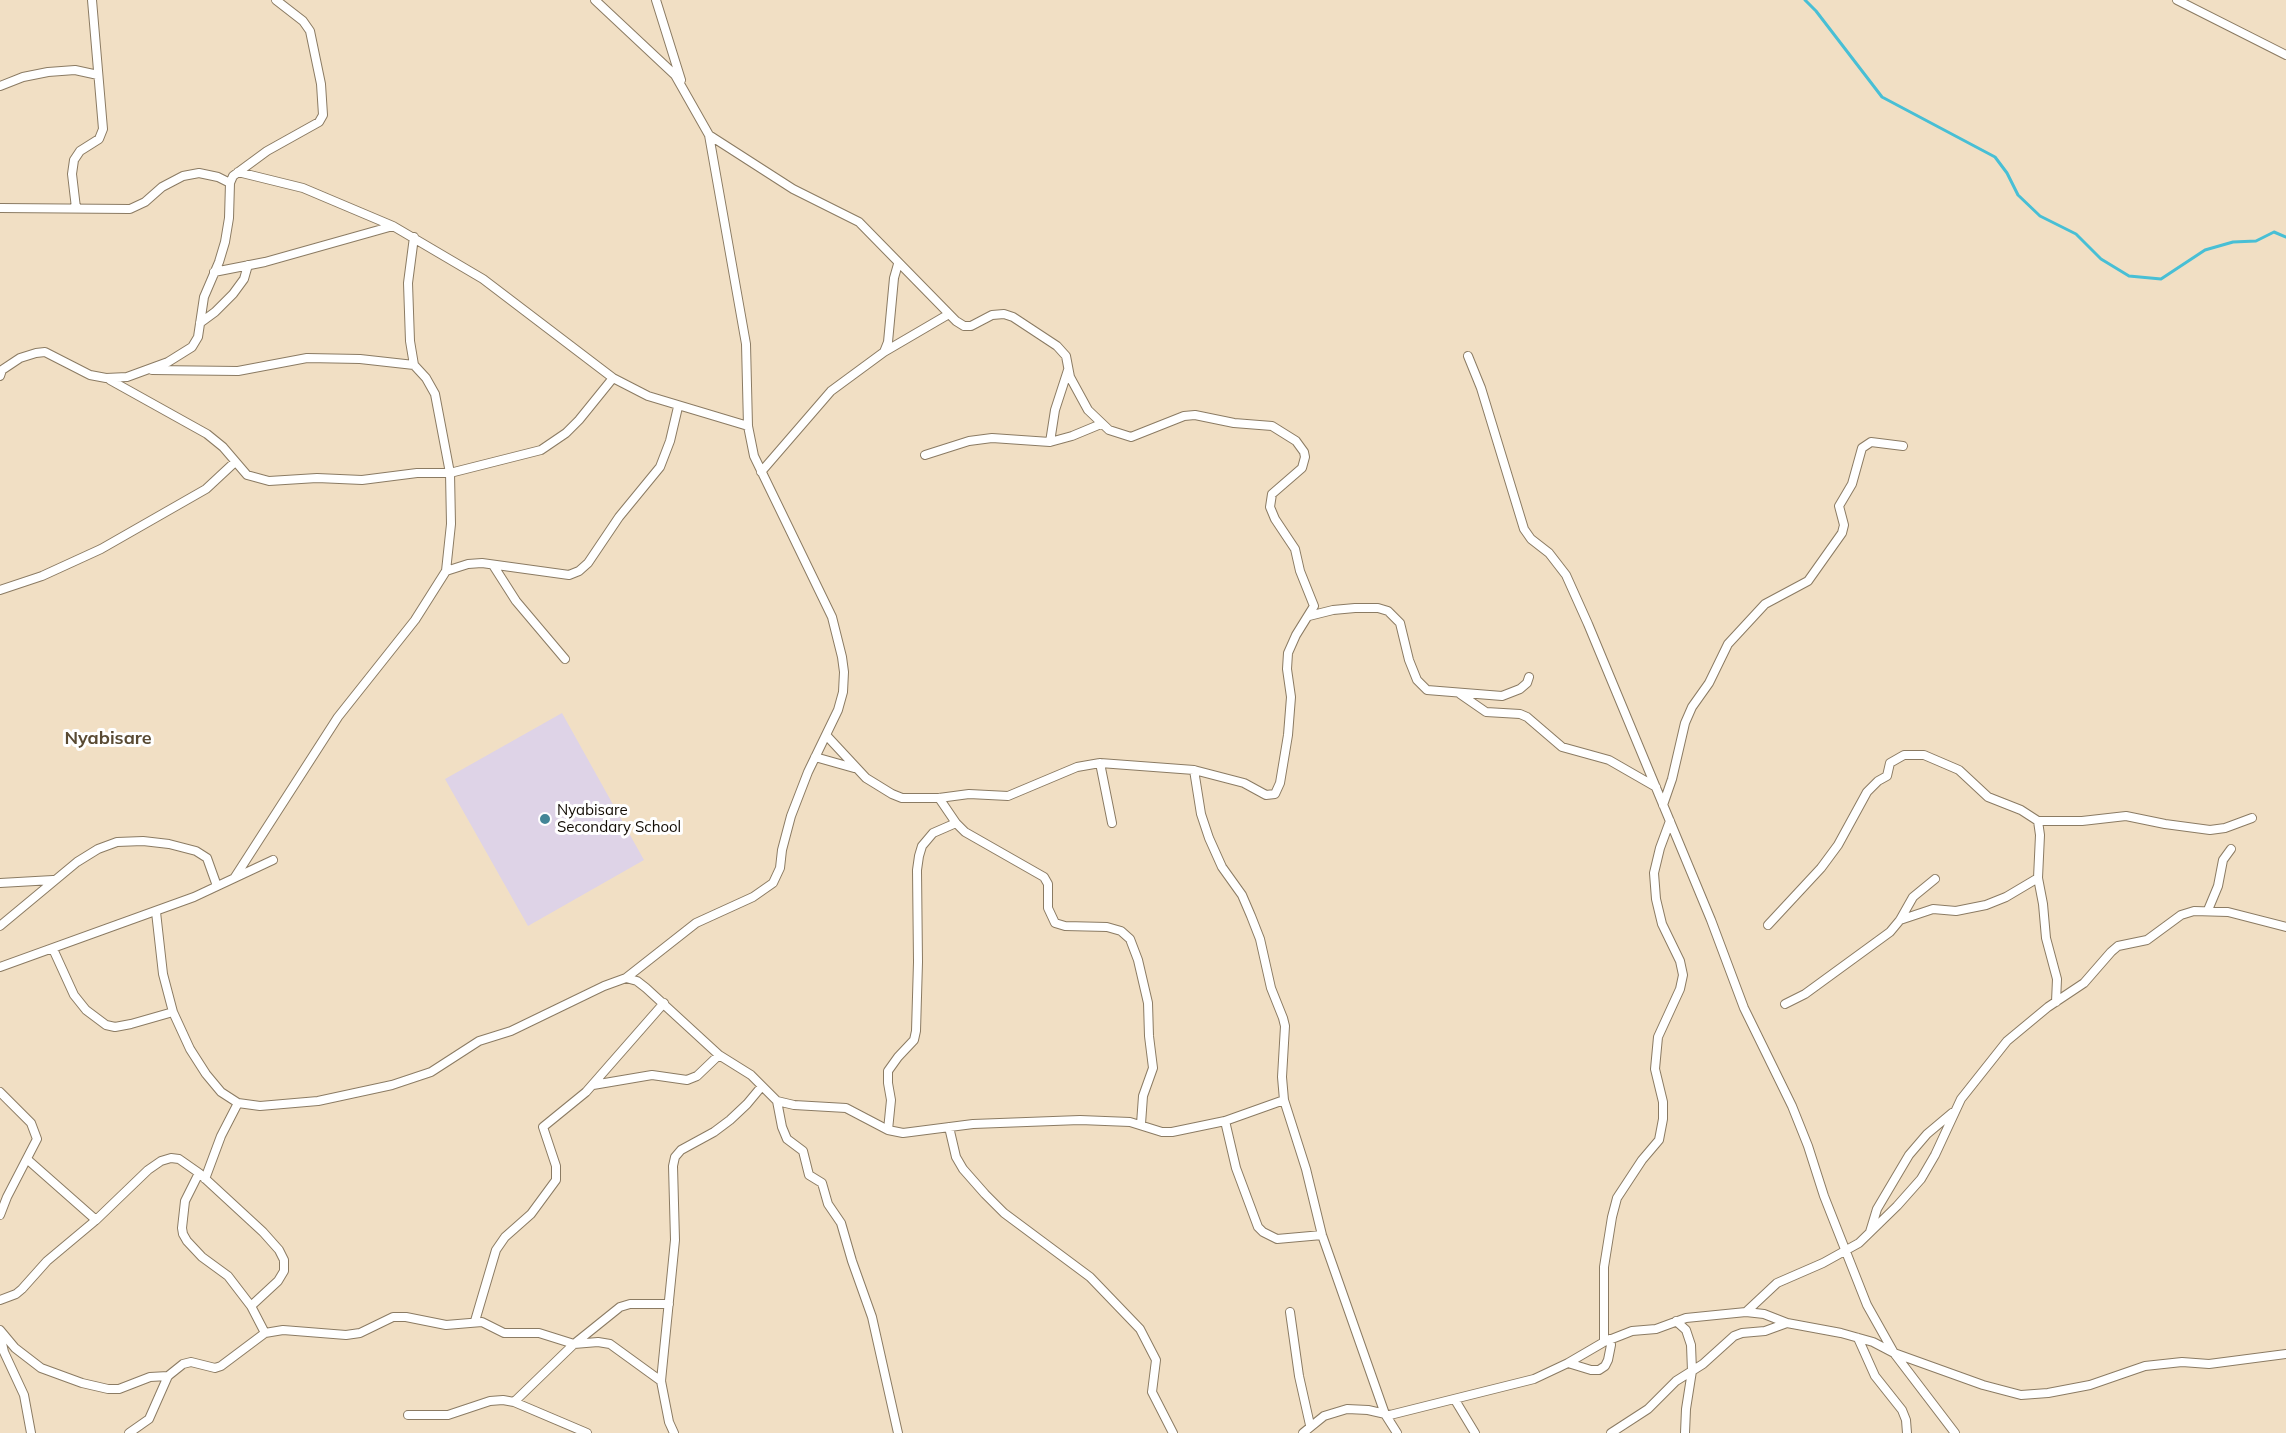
<!DOCTYPE html>
<html>
<head>
<meta charset="utf-8">
<style>
  body { margin:0 }
  canvas { display:block; background:#f1dfc4 }
</style>
</head>
<body>
<canvas width="2286" height="1433"></canvas>
<script>
const ctx = document.querySelector('canvas').getContext('2d');
ctx.lineJoin = 'round';
function paint(path, color) { ctx.fillStyle = color; ctx.fill(path, 'evenodd'); }
const shape = rows => new Path2D(rows.map(r => 'M' + r).join(''));
function trace(path, color, width, dash) { ctx.strokeStyle = color; ctx.lineWidth = width; ctx.lineCap = dash ? 'butt' : 'round'; ctx.setLineDash(dash || []); ctx.stroke(path); }
function write(font, color, halo, rows, align = 'center') {
  ctx.font = font + ' Mulish,sans-serif'; ctx.lineWidth = 6; ctx.setLineDash([]); ctx.textBaseline = 'middle'; ctx.strokeStyle = halo; ctx.fillStyle = color; for (const [text, x, y, turn = 0] of rows) {
    ctx.save(); ctx.translate(x, y); ctx.rotate((+turn || 0) * Math.PI / 180); ctx.textAlign = isNaN(turn) ? turn : align; if (halo) ctx.strokeText(text, 0, 0); ctx.fillText(text, 0, 0); ctx.restore();
  }
}
paint(shape([
  [562,713,644,860,528,926,445,779]
]), '#ded3e7');
trace(shape([
  [1805,0,1816,11,1882,97,1995,157,2007,173,2018,195,2040,216,2076,234,2101,259,2129,276,2161,279,2205,250,2233,242,2256,241,2274,232,2286,237]
]), '#48bfd5', 3);
const street = shape([
  [595,0,675,75,709,135,793,189,859,222,956,321,964,326,971,326,992,315,1004,314,1013,317,1057,346,1066,356,1070,377,1088,410,1109,430,1131,437,1184,416,1195,415,1234,423,1272,426,1296,441,1304,452,1305,457,1302,468,1272,494,1270,507,1275,519,1295,549,1300,571,1314,606,1296,635,1288,653,1287,669,1291,697,1288,735,1280,783,1275,794,1266,795,1244,783,1194,770,1100,763,1077,767,1008,796,969,794,939,798,902,798,892,794,866,778,826,735],
  [656,0,681,80],
  [2177,0,2286,55],
  [0,86,23,77,48,72,75,70,98,75],
  [238,172,303,188,393,226,483,279,613,378,648,396,748,426],
  [0,208,130,209,145,202,162,187,183,176,199,173,218,177,230,183],
  [76,208,72,174,74,160,80,151,99,139,103,129,92,0],
  [414,237,408,283,410,341,414,365,426,378,435,394,450,473,451,524,446,571],
  [214,272,265,262,393,226],
  [200,323,215,312,233,294,244,279,248,265],
  [884,352,949,314],
  [1468,356,1481,388,1524,529,1531,539,1549,553,1566,575,1588,624,1711,920,1744,1008,1792,1106,1808,1146,1824,1196,1867,1305,1894,1353,1955,1433],
  [152,370,238,371,307,358,360,359,414,365],
  [0,376,2,370,20,358,36,353,45,352,90,375,106,378,127,377,168,362,192,347,198,337,204,297,219,262,225,242,229,218,230,183,233,176,267,151,319,122,323,115,321,84,310,31,303,21,276,0],
  [110,380,207,434,223,447,247,475,269,481,317,478,362,480,417,473,450,473,541,450,566,433,579,420,613,378],
  [1050,442,1055,410,1068,370],
  [925,455,969,441,992,438,1050,442,1072,436,1101,424],
  [761,472,831,391,884,352,888,342,894,278,898,264],
  [493,565,516,601,565,659],
  [0,590,42,576,101,549,206,489,235,462],
  [1309,616,1333,610,1355,608,1378,608,1388,611,1400,623,1409,660,1417,680,1427,690,1502,696,1520,689,1527,683,1529,677],
  [1460,694,1486,712,1520,714,1527,717,1562,747,1609,760,1656,787],
  [815,757,854,768],
  [1100,763,1112,823],
  [1194,770,1201,814,1209,838,1222,867,1242,895,1251,916,1260,939,1271,988,1283,1018,1285,1026,1282,1077,1284,1100,1306,1169,1322,1235,1385,1414,1397,1433],
  [939,798,956,823,965,832,1044,877,1048,884,1048,908,1055,923,1065,926,1107,927,1121,931,1130,939,1138,960,1148,1003,1149,1036,1153,1068,1143,1096,1141,1124],
  [1663,805,1672,779,1685,723,1692,707,1709,683,1728,644,1765,604,1808,581,1842,533,1844,525,1839,506,1852,484,1862,448,1871,442,1903,446],
  [2038,821,2082,821,2126,816,2165,824,2210,830,2225,828,2252,818],
  [235,877,338,717,415,620,446,571,468,564,482,563,569,575,579,571,588,563,619,517,660,467,670,441,678,407],
  [0,883,53,880],
  [2208,910,2218,886,2223,860,2231,849],
  [156,912,163,974,173,1012,190,1049,206,1074,221,1092,238,1103,260,1106,318,1101,392,1085,431,1072,479,1041,511,1031,604,986,626,978,637,981,646,988,719,1055,751,1075,777,1101,794,1105,846,1108,888,1130,903,1133,973,1124,1080,1120,1130,1122,1162,1132,1172,1132,1225,1121,1284,1100],
  [1900,920,1933,909,1956,911,1986,905,2006,897,2038,878],
  [1768,925,1821,868,1838,845,1867,792,1878,781,1887,776,1890,763,1904,755,1924,755,1959,770,1988,797,2021,810,2038,821,2040,835,2038,878,2043,904,2046,938,2057,979,2056,1002],
  [0,926,77,862,98,849,117,842,143,841,169,844,196,851,207,858,217,886],
  [53,949,74,995,86,1010,106,1025,115,1027,131,1024,173,1012],
  [0,967,194,897,273,860],
  [626,978,696,923,753,897,773,883,780,868,782,850,791,816,808,772,838,710,843,692,844,672,842,657,832,617,754,456,748,426,746,344,709,135],
  [1785,1004,1805,994,1890,932,1900,920,1913,897,1935,879],
  [593,1085,652,1075,687,1080,697,1076,719,1055],
  [0,1092,31,1123,37,1139,7,1197,0,1215],
  [777,1101,782,1127,787,1139,803,1151,809,1175,822,1183,828,1204,841,1223,852,1261,872,1317,898,1433],
  [1225,1121,1236,1168,1258,1227,1263,1232,1277,1239,1322,1235],
  [949,1127,956,1157,963,1169,985,1194,1004,1213,1090,1277,1140,1329,1156,1360,1152,1392,1173,1433],
  [888,1130,891,1100,888,1083,888,1071,898,1057,914,1040,916,1031,918,962,917,870,919,856,922,846,933,833,956,823],
  [28,1160,96,1220],
  [199,1173,185,1201,182,1228,183,1234,187,1241,202,1257,228,1276,251,1306,265,1333],
  [205,1179,221,1136,238,1103],
  [1870,1232,1877,1209,1909,1155,1927,1134,1952,1113],
  [0,1300,16,1294,22,1289,47,1261,96,1220,148,1170,161,1161,171,1158,179,1159,199,1173,263,1232,279,1250,284,1260,284,1271,278,1281,251,1306],
  [1290,1312,1299,1376,1310,1425],
  [1746,1312,1777,1283,1823,1263,1859,1243,1897,1206,1921,1179,1935,1155,1961,1099,2007,1041,2048,1007,2084,983,2111,952,2118,946,2147,940,2181,915,2194,911,2228,912,2286,927],
  [475,1321,496,1250,505,1237,531,1214,556,1180,556,1166,543,1127,586,1092,664,1003],
  [1676,1321,1686,1330,1691,1345,1692,1371,1686,1409,1685,1433],
  [0,1330,15,1348,41,1368,82,1383,108,1389,119,1389,150,1377,168,1376],
  [0,1335,4,1352,24,1395,31,1433],
  [1858,1338,1875,1376,1902,1410,1906,1420,1907,1433],
  [1604,1342,1604,1267,1612,1217,1617,1198,1642,1160,1659,1140,1663,1119,1663,1102,1655,1069,1658,1037,1680,989,1683,975,1680,961,1662,924,1656,899,1654,873,1660,848,1670,821],
  [1568,1363,1591,1370,1599,1370,1605,1366,1608,1360,1611,1345,1610,1339],
  [1455,1400,1475,1433],
  [514,1402,574,1344,620,1307,630,1304,669,1304],
  [408,1415,448,1415,490,1401,503,1400,514,1402,587,1433],
  [129,1433,149,1419,168,1376,183,1364,191,1362,215,1368,221,1366,265,1333,283,1330,346,1335,360,1333,393,1317,406,1317,446,1325,482,1322,504,1333,539,1333,574,1344,598,1342,610,1344,661,1381],
  [674,1433,669,1422,661,1381,675,1240,673,1166,675,1157,681,1150,714,1132,730,1120,747,1104,762,1086],
  [1303,1433,1324,1416,1347,1409,1368,1410,1390,1415,1534,1379,1568,1363,1604,1342,1632,1331,1656,1329,1686,1318,1746,1312,1764,1314,1787,1323,1841,1333,1873,1342,1894,1353,1983,1385,2021,1395,2048,1393,2090,1385,2145,1366,2182,1362,2209,1364,2286,1354],
  [1611,1433,1648,1409,1676,1381,1703,1364,1734,1336,1742,1333,1765,1331,1787,1323]
]);
trace(street, '#8b7b63', 10);
trace(street, '#fff', 8);
for (const [x, y, r, color] of [
  [545,819,6,"#438597"]
]) { const dot = new Path2D(); dot.arc(x, y, r, 0, 2 * Math.PI); ctx.fillStyle = color; ctx.fill(dot); trace(dot, '#fff', 2); }
write('15px', '#120c04', '#fff', [
  ["Nyabisare",557,810],
  ["Secondary School",557,827]
], 'left');
write('bold 18px', '#594a33', '#fff', [
  ["Nyabisare",108,739]
]);
</script>
</body>
</html>
